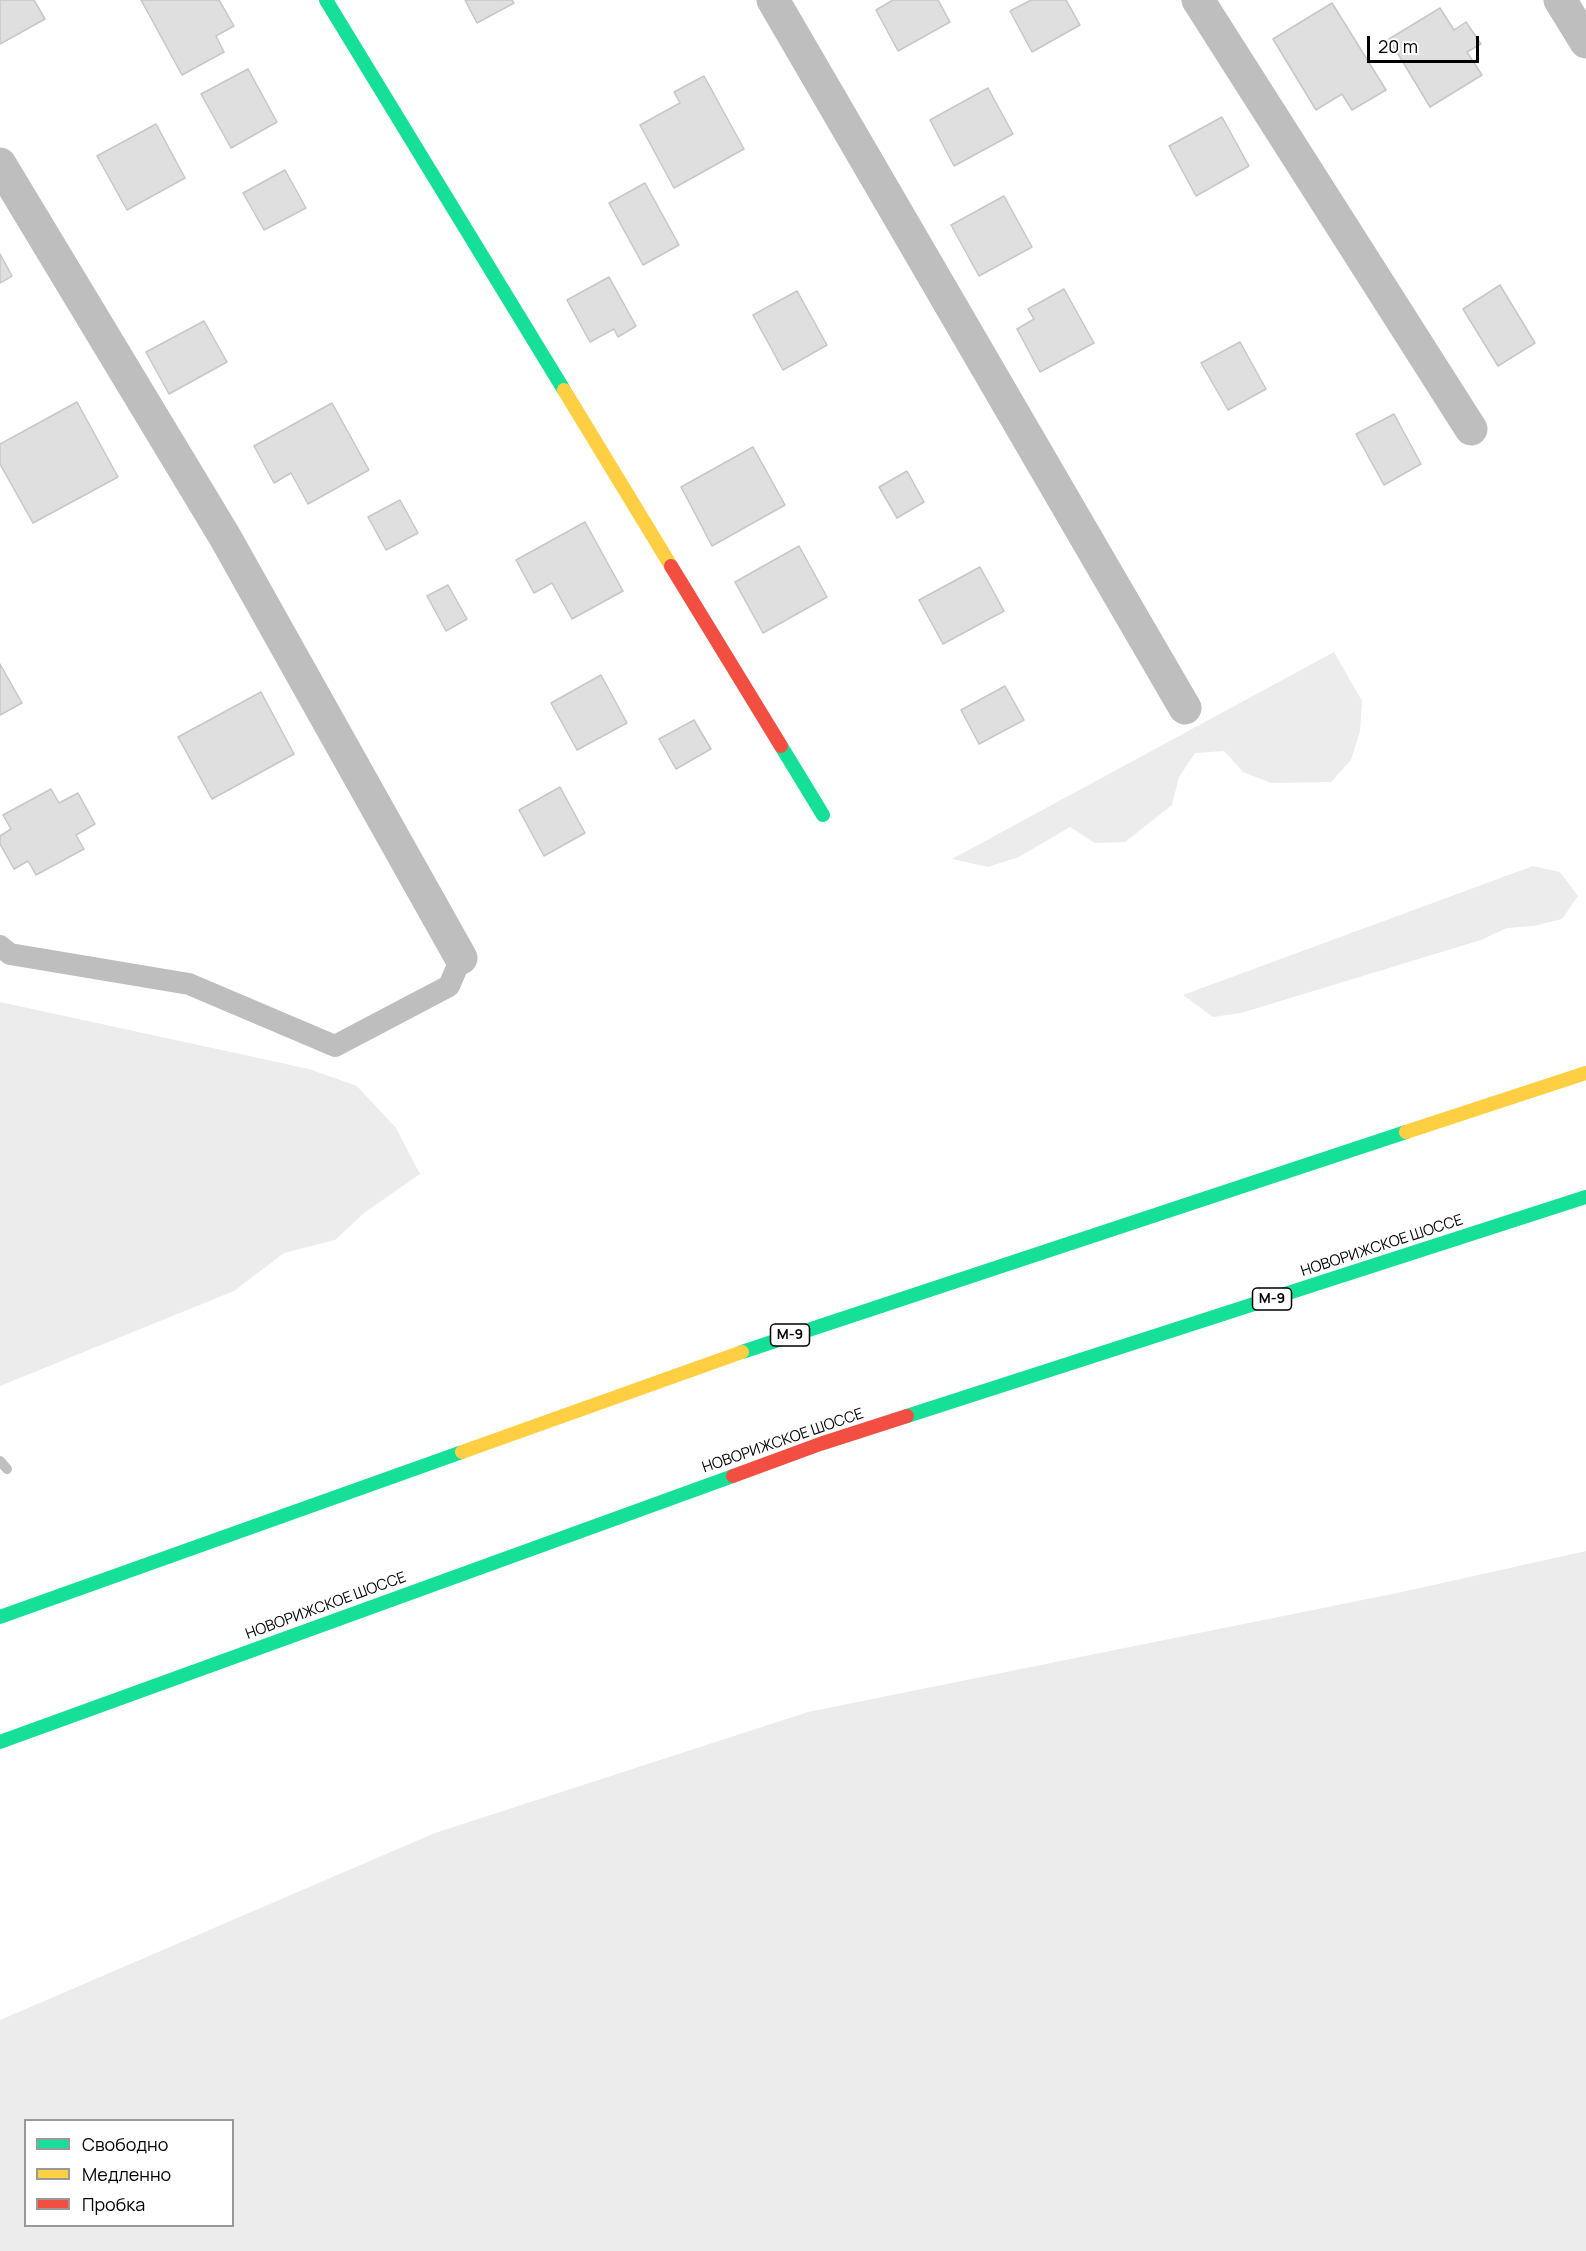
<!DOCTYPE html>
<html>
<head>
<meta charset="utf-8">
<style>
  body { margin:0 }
  #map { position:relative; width:1586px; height:2251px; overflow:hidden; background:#fff; font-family:Manrope,sans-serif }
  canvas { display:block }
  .legend { position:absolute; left:24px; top:2119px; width:210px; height:108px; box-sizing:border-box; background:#fff; border:2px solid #999; margin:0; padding:8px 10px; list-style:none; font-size:18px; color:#000 }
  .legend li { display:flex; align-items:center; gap:12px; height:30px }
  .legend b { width:30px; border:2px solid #999 }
  .scale { position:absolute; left:1367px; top:36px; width:112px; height:27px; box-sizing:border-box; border:3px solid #000; border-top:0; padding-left:8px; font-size:18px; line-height:21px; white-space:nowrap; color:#000; -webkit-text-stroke:4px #fff; paint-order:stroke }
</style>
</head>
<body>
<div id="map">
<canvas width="1586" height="2251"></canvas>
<ul class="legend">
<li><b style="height:8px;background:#16e098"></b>Свободно</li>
<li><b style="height:8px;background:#ffcf43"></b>Медленно</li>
<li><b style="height:8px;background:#f24e42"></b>Пробка</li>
</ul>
<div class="scale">20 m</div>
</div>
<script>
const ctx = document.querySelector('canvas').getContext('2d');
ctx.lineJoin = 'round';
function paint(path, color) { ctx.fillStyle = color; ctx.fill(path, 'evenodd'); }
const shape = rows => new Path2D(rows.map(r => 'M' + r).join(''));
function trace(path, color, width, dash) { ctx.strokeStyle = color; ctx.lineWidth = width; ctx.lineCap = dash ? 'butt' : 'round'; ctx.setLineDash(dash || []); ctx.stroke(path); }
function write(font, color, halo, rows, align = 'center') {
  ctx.font = font + ' Manrope,sans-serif'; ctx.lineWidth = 6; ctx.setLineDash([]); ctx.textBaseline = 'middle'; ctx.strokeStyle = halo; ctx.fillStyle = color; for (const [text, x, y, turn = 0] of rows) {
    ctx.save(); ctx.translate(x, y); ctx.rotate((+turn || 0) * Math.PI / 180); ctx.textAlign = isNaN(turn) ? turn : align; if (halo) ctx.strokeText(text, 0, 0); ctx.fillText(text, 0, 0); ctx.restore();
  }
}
paint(shape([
  [1334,652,1362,701,1360,731,1351,760,1331,782,1271,783,1243,772,1224,751,1195,753,1179,777,1172,805,1125,842,1095,843,1070,827,1019,857,988,867,952,859],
  [1533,866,1560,872,1578,896,1562,919,1534,926,1507,928,1481,940,1241,1013,1213,1017,1183,995],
  [0,1002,309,1069,357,1086,396,1128,420,1174,364,1213,335,1240,284,1253,234,1291,0,1386],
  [1586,1551,1586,2251,0,2251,0,2020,435,1833,808,1712,1402,1592],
  [26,2120,232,2120,232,2226,26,2226]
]), '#ececec');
trace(shape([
  [0,1461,7,1469]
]), '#bfbfbf', 10);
const building = shape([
  [0,0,34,0,45,19,0,44,0,0],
  [141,0,219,0,234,26,216,36,224,52,182,75,141,0],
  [465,0,512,0,514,3,477,23,465,0],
  [893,0,938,0,950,22,898,51,876,10,893,0],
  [1031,0,1066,0,1080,25,1032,52,1010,11,1031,0],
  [1332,3,1386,90,1352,110,1342,94,1316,110,1273,39,1332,3],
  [1440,8,1454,30,1466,22,1481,44,1467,52,1482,75,1430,107,1389,39,1440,8],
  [248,69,277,122,231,148,201,94,248,69],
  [704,76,744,149,674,188,640,125,680,103,674,92,704,76],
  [988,88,1013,134,954,166,930,120,988,88],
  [1222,117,1249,166,1196,196,1169,146,1222,117],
  [156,124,185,178,127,210,97,156,156,124],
  [285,170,306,208,264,230,243,193,285,170],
  [645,183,679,245,643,265,609,203,645,183],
  [1004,196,1032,247,979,276,951,225,1004,196],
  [0,254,12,276,0,283,0,254],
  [609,277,636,326,618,337,614,329,590,342,567,300,609,277],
  [1500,285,1535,343,1498,366,1463,309,1500,285],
  [1064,289,1094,343,1040,372,1017,329,1034,319,1028,309,1064,289],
  [797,291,827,345,783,370,753,315,797,291],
  [204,321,227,362,169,394,146,352,204,321],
  [1240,342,1266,389,1228,410,1201,363,1240,342],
  [77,402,118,477,33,523,0,464,0,444,77,402],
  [332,403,369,470,308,504,291,473,274,483,254,446,332,403],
  [1394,414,1421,464,1384,485,1356,434,1394,414],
  [753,447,785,505,712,546,681,487,753,447],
  [907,471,924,502,897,518,879,487,907,471],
  [400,500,418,533,386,550,368,517,400,500],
  [585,522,623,591,572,619,552,583,534,593,516,560,585,522],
  [799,546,827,597,763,633,735,582,799,546],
  [980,567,1004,611,943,644,919,600,980,567],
  [448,585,467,619,446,631,427,596,448,585],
  [0,664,22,703,0,715,0,664],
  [601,675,627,723,577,750,551,703,601,675],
  [1005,686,1024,720,979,744,961,710,1005,686],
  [261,692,294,754,212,799,178,737,261,692],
  [694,720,711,749,676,769,659,739,694,720],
  [560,787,585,833,544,856,519,810,560,787],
  [51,789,59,803,78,793,95,824,76,835,84,849,36,875,28,861,14,869,0,844,0,836,11,829,3,815,51,789]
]);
paint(building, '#dfdfdf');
trace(building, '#c7c7c7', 1.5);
trace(shape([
  [0,946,10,954,189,984,335,1046,449,986,461,958]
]), '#bebebe', 22);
trace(shape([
  [773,0,1185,708],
  [1198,0,1471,429],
  [1560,0,1586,42],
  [0,164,225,537,461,958]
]), '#bebebe', 33);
trace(shape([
  [326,0,564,390],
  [781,746,823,815],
  [742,1352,1406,1132],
  [907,1416,1586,1197],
  [0,1617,462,1452],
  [0,1742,733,1476]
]), '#16e098', 14);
trace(shape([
  [564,390,671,566],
  [1406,1132,1586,1073],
  [462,1452,742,1352]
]), '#ffcf43', 14);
trace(shape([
  [671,566,781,746],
  [733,1476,820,1444,907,1416]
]), '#f24e42', 14);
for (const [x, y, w] of [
  [1272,1299,39],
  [790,1335,39]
]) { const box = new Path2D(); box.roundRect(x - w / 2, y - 11, w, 22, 4.5); ctx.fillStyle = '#fff'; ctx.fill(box); trace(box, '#000', 1.5); }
write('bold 14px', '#000', null, [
  ["М-9",1272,1299],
  ["М-9",790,1335]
]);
write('15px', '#000', '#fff', [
  ["НОВОРИЖСКОЕ ШОССЕ",1382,1246,-18],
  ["НОВОРИЖСКОЕ ШОССЕ",783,1441,-19],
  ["НОВОРИЖСКОЕ ШОССЕ",326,1606,-20]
]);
</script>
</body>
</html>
